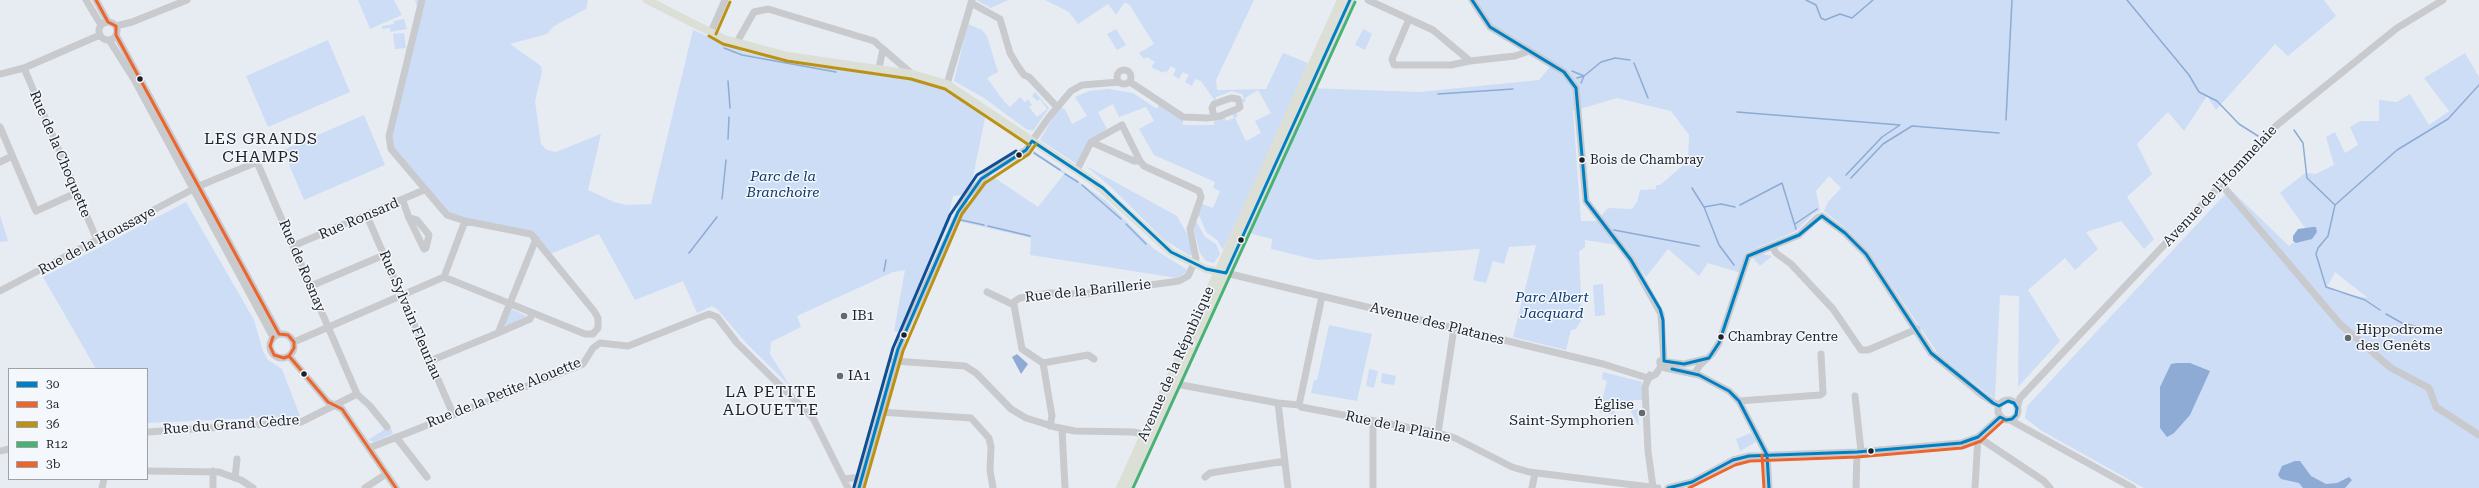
<!DOCTYPE html>
<html>
<head>
<meta charset="utf-8">
<style>
  body { margin:0 }
  #map { position:relative; width:2479px; height:488px; overflow:hidden; background:#e7ecf3; font-family:"Roboto Serif",serif }
  canvas { display:block }
  .legend { position:absolute; left:8px; top:368px; width:140px; height:112px; box-sizing:border-box; background:#f4f8fd; border:1px solid #9ea2a7; margin:0; padding:5px 7px; list-style:none; font-size:12px; color:#1e2226 }
  .legend li { display:flex; align-items:center; gap:8px; height:20px }
  .legend b { width:20px; border:1px solid #9ea2a7 }
</style>
</head>
<body>
<div id="map">
<canvas width="2479" height="488"></canvas>
<ul class="legend">
<li><b style="height:5px;background:#0080c4"></b>30</li>
<li><b style="height:5px;background:#ec652c"></b>3a</li>
<li><b style="height:5px;background:#bc9215"></b>36</li>
<li><b style="height:5px;background:#48b274"></b>R12</li>
<li><b style="height:5px;background:#ec652c"></b>3b</li>
</ul>
</div>
<script>
const ctx = document.querySelector('canvas').getContext('2d');
ctx.lineJoin = 'round';
function paint(path, color) { ctx.fillStyle = color; ctx.fill(path, 'evenodd'); }
const shape = rows => new Path2D(rows.map(r => 'M' + r).join(''));
function trace(path, color, width, dash) { ctx.strokeStyle = color; ctx.lineWidth = width; ctx.lineCap = dash ? 'butt' : 'round'; ctx.setLineDash(dash || []); ctx.stroke(path); }
function write(font, color, halo, rows, align = 'center') {
  ctx.font = font + ' "Roboto Serif",serif'; ctx.lineWidth = 3; ctx.setLineDash([]); ctx.textBaseline = 'middle'; ctx.strokeStyle = halo; ctx.fillStyle = color; for (const [text, x, y, turn = 0] of rows) {
    ctx.save(); ctx.translate(x, y); ctx.rotate((+turn || 0) * Math.PI / 180); ctx.textAlign = isNaN(turn) ? turn : align; if (halo) ctx.strokeText(text, 0, 0); ctx.fillText(text, 0, 0); ctx.restore();
  }
}
paint(shape([
  [358,0,394,0,402,15,370,29],
  [415,0,588,0,586,9,554,26,547,34,510,44,541,66,542,72,535,101,541,144,547,150,556,152,601,134,588,190,614,202,627,205,651,204,693,30,747,53,933,84,980,111,985,118,973,177,963,195,953,196,949,213,952,217,898,332,894,331,905,270,893,272,797,316,801,327,771,342,770,354,790,386,747,344,717,309,712,306,697,313,683,281,635,300,599,234,548,255,536,239,452,218,390,143,419,12],
  [976,0,1008,0,991,8],
  [1045,0,1254,0,1216,80,1217,90,1266,89,1283,53,1308,63,1249,196,1223,250,1217,240,1206,232,1200,217,1196,216,1202,204,1213,208,1220,191,1213,188,1215,182,1154,155,1139,129,1154,121,1146,107,1119,117,1113,104,1098,112,1107,129,1088,140,1077,164,1040,140,1059,107,1065,109,1072,124,1087,116,1075,97,1089,91,1108,89,1133,93,1157,109,1160,103,1183,119,1183,125,1214,125,1214,119,1224,116,1226,121,1234,118,1232,113,1236,113,1238,115,1235,118,1246,141,1261,133,1255,121,1271,113,1258,90,1245,98,1245,103,1240,100,1244,98,1242,94,1232,91,1216,97,1215,101,1201,81,1195,79,1192,86,1185,82,1189,75,1183,72,1179,79,1173,75,1176,69,1171,66,1167,72,1164,71,1163,73,1151,67,1155,62,1147,57,1144,59,1139,53,1154,44,1129,4,1124,3,1116,15,1108,4,1078,24,1069,12],
  [1472,0,2324,0,2336,16,2288,56,2275,44,2216,110,2207,96,2184,131,2168,112,2137,144,2152,174,2127,197,2154,239,2144,249,2121,221,2086,232,2098,249,2075,270,2065,258,2028,290,2060,341,2018,387,2019,296,2000,295,1995,398,1985,392,1939,355,1869,252,1850,232,1824,211,1828,202,1841,188,1829,176,1816,191,1820,211,1813,214,1796,231,1745,253,1741,273,1708,263,1699,276,1668,249,1646,277,1625,246,1585,240,1585,247,1579,252,1582,319,1576,329,1571,330,1566,350,1513,337,1536,245,1509,247,1504,264,1493,261,1486,283,1473,280,1480,249,1317,260,1271,249,1272,239,1245,232,1310,88,1419,92,1539,80,1550,67,1495,30],
  [1617,98,1671,111,1689,135,1688,161,1660,185,1656,185,1656,189,1640,190,1637,202,1632,209,1608,208,1597,221,1581,221,1573,111],
  [404,19,407,29,390,32,390,28,382,29,382,26,394,24,394,21],
  [968,24,982,30,987,36,998,72,987,78,1003,100,1010,107,1020,97,1025,102,1028,99,1032,105,1029,107,1037,117,1047,109,1040,99,1037,101,1032,96,1035,92,1049,108,1033,131,1026,129,984,98,954,81],
  [1116,29,1126,45,1117,50,1107,34],
  [1363,29,1372,34,1365,50,1355,45],
  [404,33,406,48,395,49,393,34],
  [328,40,350,92,268,127,246,76],
  [2465,53,2479,77,2479,488,2144,488,2042,431,2025,418,2027,406,2230,189,2289,246,2308,232,2280,193,2305,173,2316,174,2334,165,2326,137,2335,132,2345,153,2358,145,2350,127,2360,121,2379,121,2379,100,2397,102,2410,94,2429,125,2449,111,2424,78],
  [2335,272,2368,298,2336,292,2327,287],
  [364,115,385,165,304,200,283,150],
  [1033,150,1105,200,1154,249,1186,269,1186,272,1177,278,1030,255,1031,238,958,221,976,191,995,174,997,176,995,178,1038,207,1064,174,1033,152],
  [1086,166,1177,216,1187,234,1192,253,1190,256,1163,239,1111,187],
  [186,202,254,320,263,351,268,360,282,369,300,416,147,423,147,369,96,369,43,277],
  [0,215,8,241,0,242],
  [1195,219,1205,237,1216,244,1220,254,1214,263,1206,261,1200,253,1193,226],
  [1762,254,1772,256,1760,266,1753,258],
  [1603,284,1605,315,1595,316,1593,285],
  [511,309,527,316,507,326,504,323],
  [1329,325,1372,334,1357,401,1311,393,1314,380,1317,380],
  [1369,369,1378,371,1374,388,1366,386],
  [1603,372,1642,382,1644,400,1633,400,1634,410,1638,409,1639,426,1625,401,1614,408,1615,415,1599,412,1607,381,1602,379],
  [1382,373,1396,376,1394,385,1381,383],
  [391,428,393,434,374,442,368,440,385,429,386,431],
  [1751,433,1756,442,1740,451,1736,439]
]), '#ccddf5');
paint(shape([
  [2313,227,2316,227,2317,232,2312,239,2296,243,2293,241,2293,236,2298,229],
  [1017,354,1028,364,1021,374,1012,357],
  [2177,363,2190,363,2210,371,2190,415,2174,433,2167,437,2160,428,2160,387,2171,364],
  [2295,461,2300,461,2311,476,2326,484,2337,483,2349,477,2352,480,2345,488,2303,488,2299,483,2281,479,2278,475,2282,466]
]), '#8dabd4');
trace(shape([
  [1806,0,1816,5,1821,18,1825,20,1840,14,1852,18,1873,0],
  [2127,0,2189,75,2199,92,2217,101,2239,124,2258,136],
  [724,48,742,55,836,72],
  [1634,63,1648,98],
  [1572,71,1584,76,1581,83],
  [1577,78,1584,76,1601,62,1615,58,1630,60],
  [728,81,730,108],
  [1438,94,1513,89],
  [1737,112,1900,125,1882,137,1846,175],
  [2006,120,2012,0],
  [2294,130,2303,143,2307,178,2335,205],
  [728,139,729,117],
  [1034,153,1060,170],
  [1065,174,1078,182],
  [1851,178,1883,144,1912,126,1999,133],
  [1082,185,1121,219],
  [1692,188,1704,207,1719,245,1734,265],
  [722,199,726,160],
  [1740,205,1782,183,1796,229],
  [1704,207,1721,204,1735,207],
  [961,220,984,225],
  [1126,224,1146,244],
  [1795,224,1817,209],
  [988,226,1030,236],
  [1614,230,1699,246],
  [689,253,717,217],
  [884,271,886,260],
  [2380,310,2365,300,2326,287,2316,254,2318,248,2328,236,2335,205,2397,150,2448,119,2479,85],
  [2386,314,2402,323,2423,328]
]), '#8dabd4', 1.5);
trace(shape([
  [86,0,101,25],
  [96,0,108,22],
  [1368,0,1433,30,1470,61,1515,56,1529,51],
  [1472,0,1490,27,1564,72,1576,88,1586,201,1631,260,1661,314,1664,361,1656,374,1648,378],
  [971,3,1000,19,1010,53,1017,65,1024,75,1029,77,1057,107],
  [1409,19,1392,59,1394,65,1451,65,1470,61],
  '99 31a9 9 0 1 1 18 0a9 9 0 1 1-18 0Z',
  [116,26,132,22,187,0],
  [711,32,725,0],
  [116,35,279,334],
  [109,40,135,81,273,337],
  [737,42,754,12,768,9,874,41,883,49,879,68],
  [883,49,912,74],
  [24,68,97,240],
  '1117 77a7 7 0 1 1 14 0a7 7 0 1 1-14 0Z',
  [0,74,24,68,100,35],
  [1130,82,1183,117,1207,118,1214,117,1220,116,1237,109,1240,107,1238,99,1231,98,1214,104,1212,108,1214,117],
  [947,84,972,0],
  [0,127,36,211,76,193],
  [1091,142,1122,125,1140,161],
  [0,162,12,156],
  [2221,184,2340,324,2391,368,2429,388,2436,407,2479,435],
  [403,201,409,218,424,249,426,248,429,235,417,220,409,218],
  [367,216,453,414],
  [293,246,424,190],
  [1772,246,1776,253,1791,264,1833,309,1861,350,1868,350,1917,329],
  [1226,273,1603,364,1648,378],
  [444,277,465,221],
  [311,286,384,255],
  [0,291,199,186,257,162,357,394,370,406,387,427],
  [987,292,1014,305],
  [498,333,530,319,532,313],
  '270 346a12 12 0 1 1 24 0a12 12 0 1 1-24 0Z',
  [294,342,444,277,585,334,593,334,598,328,598,318,594,311,531,234,465,221,447,215,391,149,389,136,422,0],
  [289,356,328,402,342,409,396,488],
  [430,361,498,333,536,239],
  [894,361,965,366,976,373,1011,409,1026,418,1055,427,1075,431,1133,432,1149,435],
  [1660,361,1684,364,1705,359],
  [1043,363,1088,355,1094,359],
  [1660,363,1665,368,1699,375,1729,391,1739,401,1767,455,1769,488],
  [1695,373,1700,365,1712,354,1719,343,1748,256,1799,235,1817,218,1822,216,1845,233,1866,254,1931,353,1982,395,1999,406],
  [1650,375,1645,387,1648,451,1653,487],
  [1176,384,1278,403,1299,405,1301,407,1438,433,1455,438,1512,467,1529,472,1658,488],
  [1855,396,1861,451],
  '1998 410a10 10 0 1 1 20 0a10 10 0 1 1-20 0Z',
  [1739,401,1820,395,1823,393,1821,354],
  [1278,403,1288,488],
  [1299,405,1322,296],
  [2017,408,2020,398,2277,125,2397,28,2443,0],
  [880,412,971,418,989,438,991,447,990,470,993,488],
  [2010,420,2133,488],
  [1050,426,1052,416,1043,363,1022,349,1014,305,1015,301,1020,298,1050,293,1084,294,1179,281,1188,276,1196,259,1190,229,1201,197,1199,191,1144,166,1140,161,1134,161,1091,142,1077,170],
  [1062,429,1065,488],
  [147,432,301,422,357,394],
  [1438,433,1454,328],
  [396,437,427,477],
  [1978,437,2044,481,2050,488],
  [369,448,583,364,593,348,600,343,628,346,709,314,717,317,737,343,813,418,848,488],
  [0,451,9,449],
  [147,471,219,472,241,480,253,488],
  [213,471,213,488],
  [1205,477,1210,473,1285,461],
  [235,478,237,459],
  [844,479,862,477],
  [102,488,104,479],
  [365,488,386,474],
  [859,488,903,335,966,198,989,172,1026,150,1049,117,1071,91,1082,85,1119,82],
  [1373,488,1373,421],
  [1532,488,1535,473],
  [1668,488,1692,482,1733,460,1749,456,1857,452,1961,443,1978,437,2000,417],
  [1856,488,1857,452],
  [1975,488,1978,437]
]), '#c9cacd', 7);
trace(shape([
  [647,0,724,39,788,56,912,74,947,84,1094,182,1171,252,1206,269,1226,273],
  [1120,488,1341,0],
  [1128,488,1350,0]
]), '#dbdfd6', 8);
trace(shape([
  [1472,0,1490,27,1564,72,1576,88,1586,201,1631,260,1660,309,1663,320,1664,361,1684,364,1709,358,1719,343,1748,256,1799,235,1822,216,1845,233,1866,254,1931,353,1993,403,1999,406,2008,401,2014,403,2017,408,2016,415,2012,419,2006,420,2000,417,1978,437,1961,443,1857,452,1749,456,1733,460,1692,482,1668,488],
  [1032,141,1103,188,1171,252,1206,269,1226,273,1350,0],
  [1672,369,1699,375,1729,391,1739,401,1767,455,1769,488],
  [859,488,898,349,958,212,981,179,1026,150,1032,141]
]), '#0080c4', 3);
trace(shape([
  [96,0,108,22,116,26,116,35,279,334,288,335,294,342,294,348,289,356,284,358,274,355,270,346,273,337],
  [289,356,328,402,342,409,396,488]
]), '#ec652c', 3);
trace(shape([
  [716,34,730,2],
  [709,36,723,44,787,61,911,79,945,89,1029,145],
  [864,488,903,351,962,214,985,183,1029,154,1036,144]
]), '#bc9215', 3);
trace(shape([
  [1133,488,1355,2]
]), '#48b274', 3);
trace(shape([
  [1762,455,1764,488],
  [1689,488,1735,465,1750,461,1857,457,1962,448,1981,441,2003,421]
]), '#ec652c', 3);
trace(shape([
  [854,487,893,348,950,215,977,175,1016,151]
]), '#104e94', 3);
for (const [x, y, r, color] of [
  [140,79,3.5,"#1e2226"],
  [1019,155,3.5,"#1e2226"],
  [1582,160,3.5,"#1e2226"],
  [1241,240,3.5,"#1e2226"],
  [844,316,4,"#64696e"],
  [904,335,3.5,"#1e2226"],
  [1721,337,3.5,"#1e2226"],
  [2348,338,4,"#64696e"],
  [304,374,3.5,"#1e2226"],
  [840,376,4,"#64696e"],
  [1642,413,4,"#64696e"],
  [1871,451,3.5,"#1e2226"]
]) { const dot = new Path2D(); dot.arc(x, y, r, 0, 2 * Math.PI); ctx.fillStyle = color; ctx.fill(dot); trace(dot, '#f4f8fd', 1.5); }
write('13px', '#1e2226', '#f4f8fd', [
  ["Bois de Chambray",1590,160],
  ["Chambray Centre",1728,337]
], 'left');
write('14px', '#1e2226', '#f4f8fd', [
  ["Rue de la Choquette",60,154,67],
  ["Avenue de l'Hommelaie",2220,186,-47],
  ["Rue Ronsard",359,219,-23],
  ["Rue de la Houssaye",97,241,-28],
  ["Rue de Rosnay",302,266,67],
  ["Rue de la Barillerie",1088,291,-6],
  ["Rue Sylvain Fleuriau",410,315,67],
  ["Avenue des Platanes",1437,324,14],
  ["Avenue de la République",1176,364,-66],
  ["Rue de la Petite Alouette",504,393,-22],
  ["Rue du Grand Cèdre",231,425,-4],
  ["Rue de la Plaine",1398,427,12]
]);
write('italic 14px', '#0e396b', '#f4f8fd', [
  ["Parc de la",783,177],
  ["Branchoire",783,193],
  ["Parc Albert",1552,298],
  ["Jacquard",1552,314]
]);
write('14px', '#1e2226', '#f4f8fd', [
  ["IB1",852,316],
  ["Hippodrome",2356,330],
  ["des Genêts",2356,346],
  ["IA1",848,376],
  ["Église",1634,405,"right"],
  ["Saint-Symphorien",1634,421,"right"]
], 'left');
ctx.letterSpacing = '1px';
write('16px', '#1e2226', '#f4f8fd', [
  ["LES GRANDS",261,139],
  ["CHAMPS",261,157],
  ["LA PETITE",771,392],
  ["ALOUETTE",771,410]
]);
ctx.letterSpacing = '0px';
</script>
</body>
</html>
